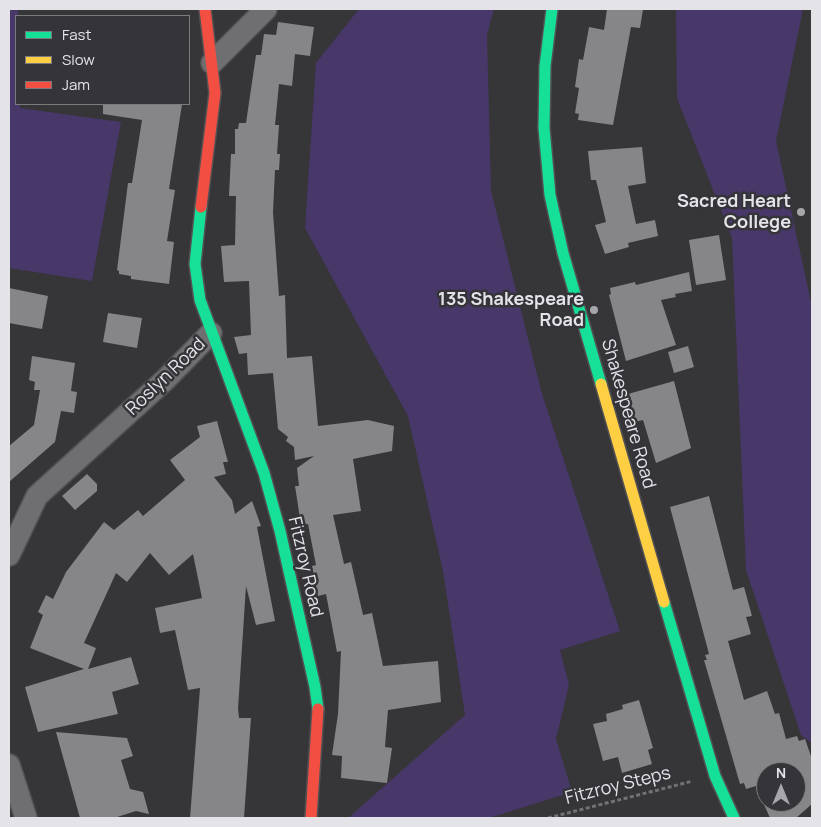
<!DOCTYPE html>
<html>
<head>
<meta charset="utf-8">
<style>
  body { margin:0 }
  #map { position:relative; width:821px; height:827px; overflow:hidden; background:#363538; font-family:Manrope,sans-serif }
  canvas { display:block }
  .frame { position:absolute; inset:0; border:10px solid #e4e3e7; pointer-events:none }
  .legend { position:absolute; left:15px; top:15px; width:175px; height:90px; box-sizing:border-box; background:#353439; border:1px solid #7b7a7f; margin:0; padding:6px 9px; list-style:none; font-size:15px; color:#e4e3e7 }
  .legend li { display:flex; align-items:center; gap:10px; height:25px }
  .legend b { width:25px; border:1px solid #7b7a7f }
  .north { position:absolute; left:756px; top:762px; width:50px; height:50px; box-sizing:border-box; background:#353439; border:1px solid #7b7a7f; border-radius:50%; rotate:0deg; font-size:14px; font-weight:700; line-height:20px; text-align:center; color:#e4e3e7 }
  .north::after { content:''; display:block; margin:auto; width:18px; height:22px; background:#a7a6aa; clip-path:polygon(50% 0,100% 100%,50% 72%,0 100%) }
</style>
</head>
<body>
<div id="map">
<canvas width="821" height="827"></canvas>
<div class="frame"></div>
<ul class="legend">
<li><b style="height:6px;background:#16e098"></b>Fast</li>
<li><b style="height:6px;background:#ffcf43"></b>Slow</li>
<li><b style="height:6px;background:#f24e42"></b>Jam</li>
</ul>
<div class="north">N</div>
</div>
<script>
const ctx = document.querySelector('canvas').getContext('2d');
ctx.lineJoin = 'round';
function paint(path, color) { ctx.fillStyle = color; ctx.fill(path, 'evenodd'); }
const shape = rows => new Path2D(rows.map(r => 'M' + r).join(''));
function trace(path, color, width, dash) { ctx.strokeStyle = color; ctx.lineWidth = width; ctx.lineCap = dash ? 'butt' : 'round'; ctx.setLineDash(dash || []); ctx.stroke(path); }
function write(font, color, halo, rows, align = 'center') {
  ctx.font = font + ' Manrope,sans-serif'; ctx.lineWidth = 5; ctx.setLineDash([]); ctx.textBaseline = 'middle'; ctx.strokeStyle = halo; ctx.fillStyle = color; for (const [text, x, y, turn = 0] of rows) {
    ctx.save(); ctx.translate(x, y); ctx.rotate((+turn || 0) * Math.PI / 180); ctx.textAlign = isNaN(turn) ? turn : align; if (halo) ctx.strokeText(text, 0, 0); ctx.fillText(text, 0, 0); ctx.restore();
  }
}
paint(shape([
  [9,9,18,9,16,104,20,104,20,108,121,122,92,281,9,268],
  [359,9,494,9,487,35,491,191,542,394,620,631,560,650,569,685,556,739,572,792,489,818,348,818,465,715,443,571,408,416,305,228,316,63],
  [676,9,803,9,776,141,812,307,812,743,801,735,746,570,732,238,677,98]
]), '#483869');
paint(shape([
  [607,9,643,9,640,28,631,27,613,125,578,120,579,114,575,113,579,88,575,87,579,59,583,60,589,27,604,30],
  [278,22,314,27,310,56,295,54,292,86,279,84,275,125,279,125,277,154,280,154,279,170,275,170,273,212,279,296,285,295,287,358,312,356,318,426,368,420,394,426,392,451,353,459,361,511,333,515,344,564,351,562,363,615,372,613,383,666,438,661,441,702,388,710,385,747,392,748,387,783,341,778,342,756,332,755,338,714,341,651,337,652,326,594,318,596,312,566,316,565,308,524,301,525,295,486,299,486,297,468,314,456,295,460,294,447,286,441,288,437,278,429,273,373,248,375,247,353,239,354,234,337,251,335,249,281,224,282,221,246,235,245,236,196,229,196,231,154,235,154,235,129,238,129,239,123,246,123,256,55,261,55,264,34,276,35],
  [103,104,182,104,169,189,175,190,167,241,174,242,169,284,131,279,131,276,119,274,119,271,117,270,128,183,132,183,142,120,103,114],
  [642,147,646,183,628,186,636,224,655,220,658,236,628,243,629,247,605,254,595,225,606,222,596,180,591,180,588,151],
  [719,235,726,280,696,285,689,240],
  [689,272,692,291,675,294,676,297,661,300,676,345,626,361,609,295,611,294,610,288,635,282,636,285],
  [9,288,48,296,42,329,9,323],
  [108,313,142,318,137,348,103,342],
  [688,346,694,367,674,373,668,352],
  [32,356,75,363,71,391,77,392,74,413,61,411,55,442,9,482,9,446,34,425,40,390,34,390,35,382,29,380],
  [674,381,691,448,656,463,643,420,635,422,628,394],
  [217,421,228,462,223,462,226,474,214,477,232,500,235,514,252,501,261,526,257,527,275,621,256,625,246,586,238,709,239,718,251,718,244,818,190,818,200,688,188,690,175,630,160,633,155,608,202,598,193,554,169,575,150,553,127,582,116,573,84,643,96,648,88,669,131,657,139,684,112,692,118,714,38,732,25,687,84,669,30,648,43,615,38,612,46,595,53,599,66,572,104,522,114,530,138,510,143,516,185,480,170,460,200,437,197,426],
  [87,474,97,484,97,491,75,510,62,496],
  [709,496,733,590,744,587,752,616,746,617,751,634,728,641,744,700,767,691,775,714,779,713,786,739,797,736,799,741,805,739,812,759,812,804,796,818,770,818,756,786,746,789,744,783,740,784,704,660,707,660,705,655,709,654,670,507],
  [766,772,796,772,796,802,766,802],
  [639,700,653,748,648,750,652,764,622,773,618,757,603,761,593,724,607,721,606,714,623,709,622,705],
  [56,732,127,738,133,756,121,760,130,789,143,792,149,814,136,811,114,818,80,818]
]), '#868588');
const street = shape([
  [212,63,266,9],
  [9,555,37,496,166,379,211,333],
  [9,765,26,818]
]);
const fast = shape([
  [552,9,545,66,544,128,550,195,563,253,601,384],
  [201,207,195,264,200,300,264,473,280,531,315,687,318,709],
  [664,602,715,776,734,818]
]);
const slow = shape([
  [601,384,664,602]
]);
const jam = shape([
  [201,207,215,93,205,9],
  [311,818,318,709]
]);
trace(street, '#525154', 24);
trace(fast, '#525154', 14);
trace(slow, '#525154', 14);
trace(jam, '#525154', 14);
trace(shape([
  [548,818,693,781]
]), '#727274', 3, [4, 2.5]);
trace(street, '#6f6f71', 21);
trace(fast, '#16e098', 11);
trace(slow, '#ffcf43', 11);
trace(jam, '#f24e42', 11);
for (const [x, y, r, color] of [
  [801,212,5,"#a7a6aa"],
  [594,310,5,"#a7a6aa"]
]) { const dot = new Path2D(); dot.arc(x, y, r, 0, 2 * Math.PI); ctx.fillStyle = color; ctx.fill(dot); trace(dot, '#353439', 2); }
write('bold 18px', '#e4e3e7', '#353439', [
  ["Sacred Heart",791,202],
  ["College",791,223],
  ["135 Shakespeare",584,300],
  ["Road",584,321]
], 'right');
write('18px', '#e4e3e7', '#353439', [
  ["Roslyn Road",166,377,-44],
  ["Shakespeare Road",628,414,74],
  ["Fitzroy Road",305,567,77],
  ["Fitzroy Steps",618,786,-14]
]);
</script>
</body>
</html>
